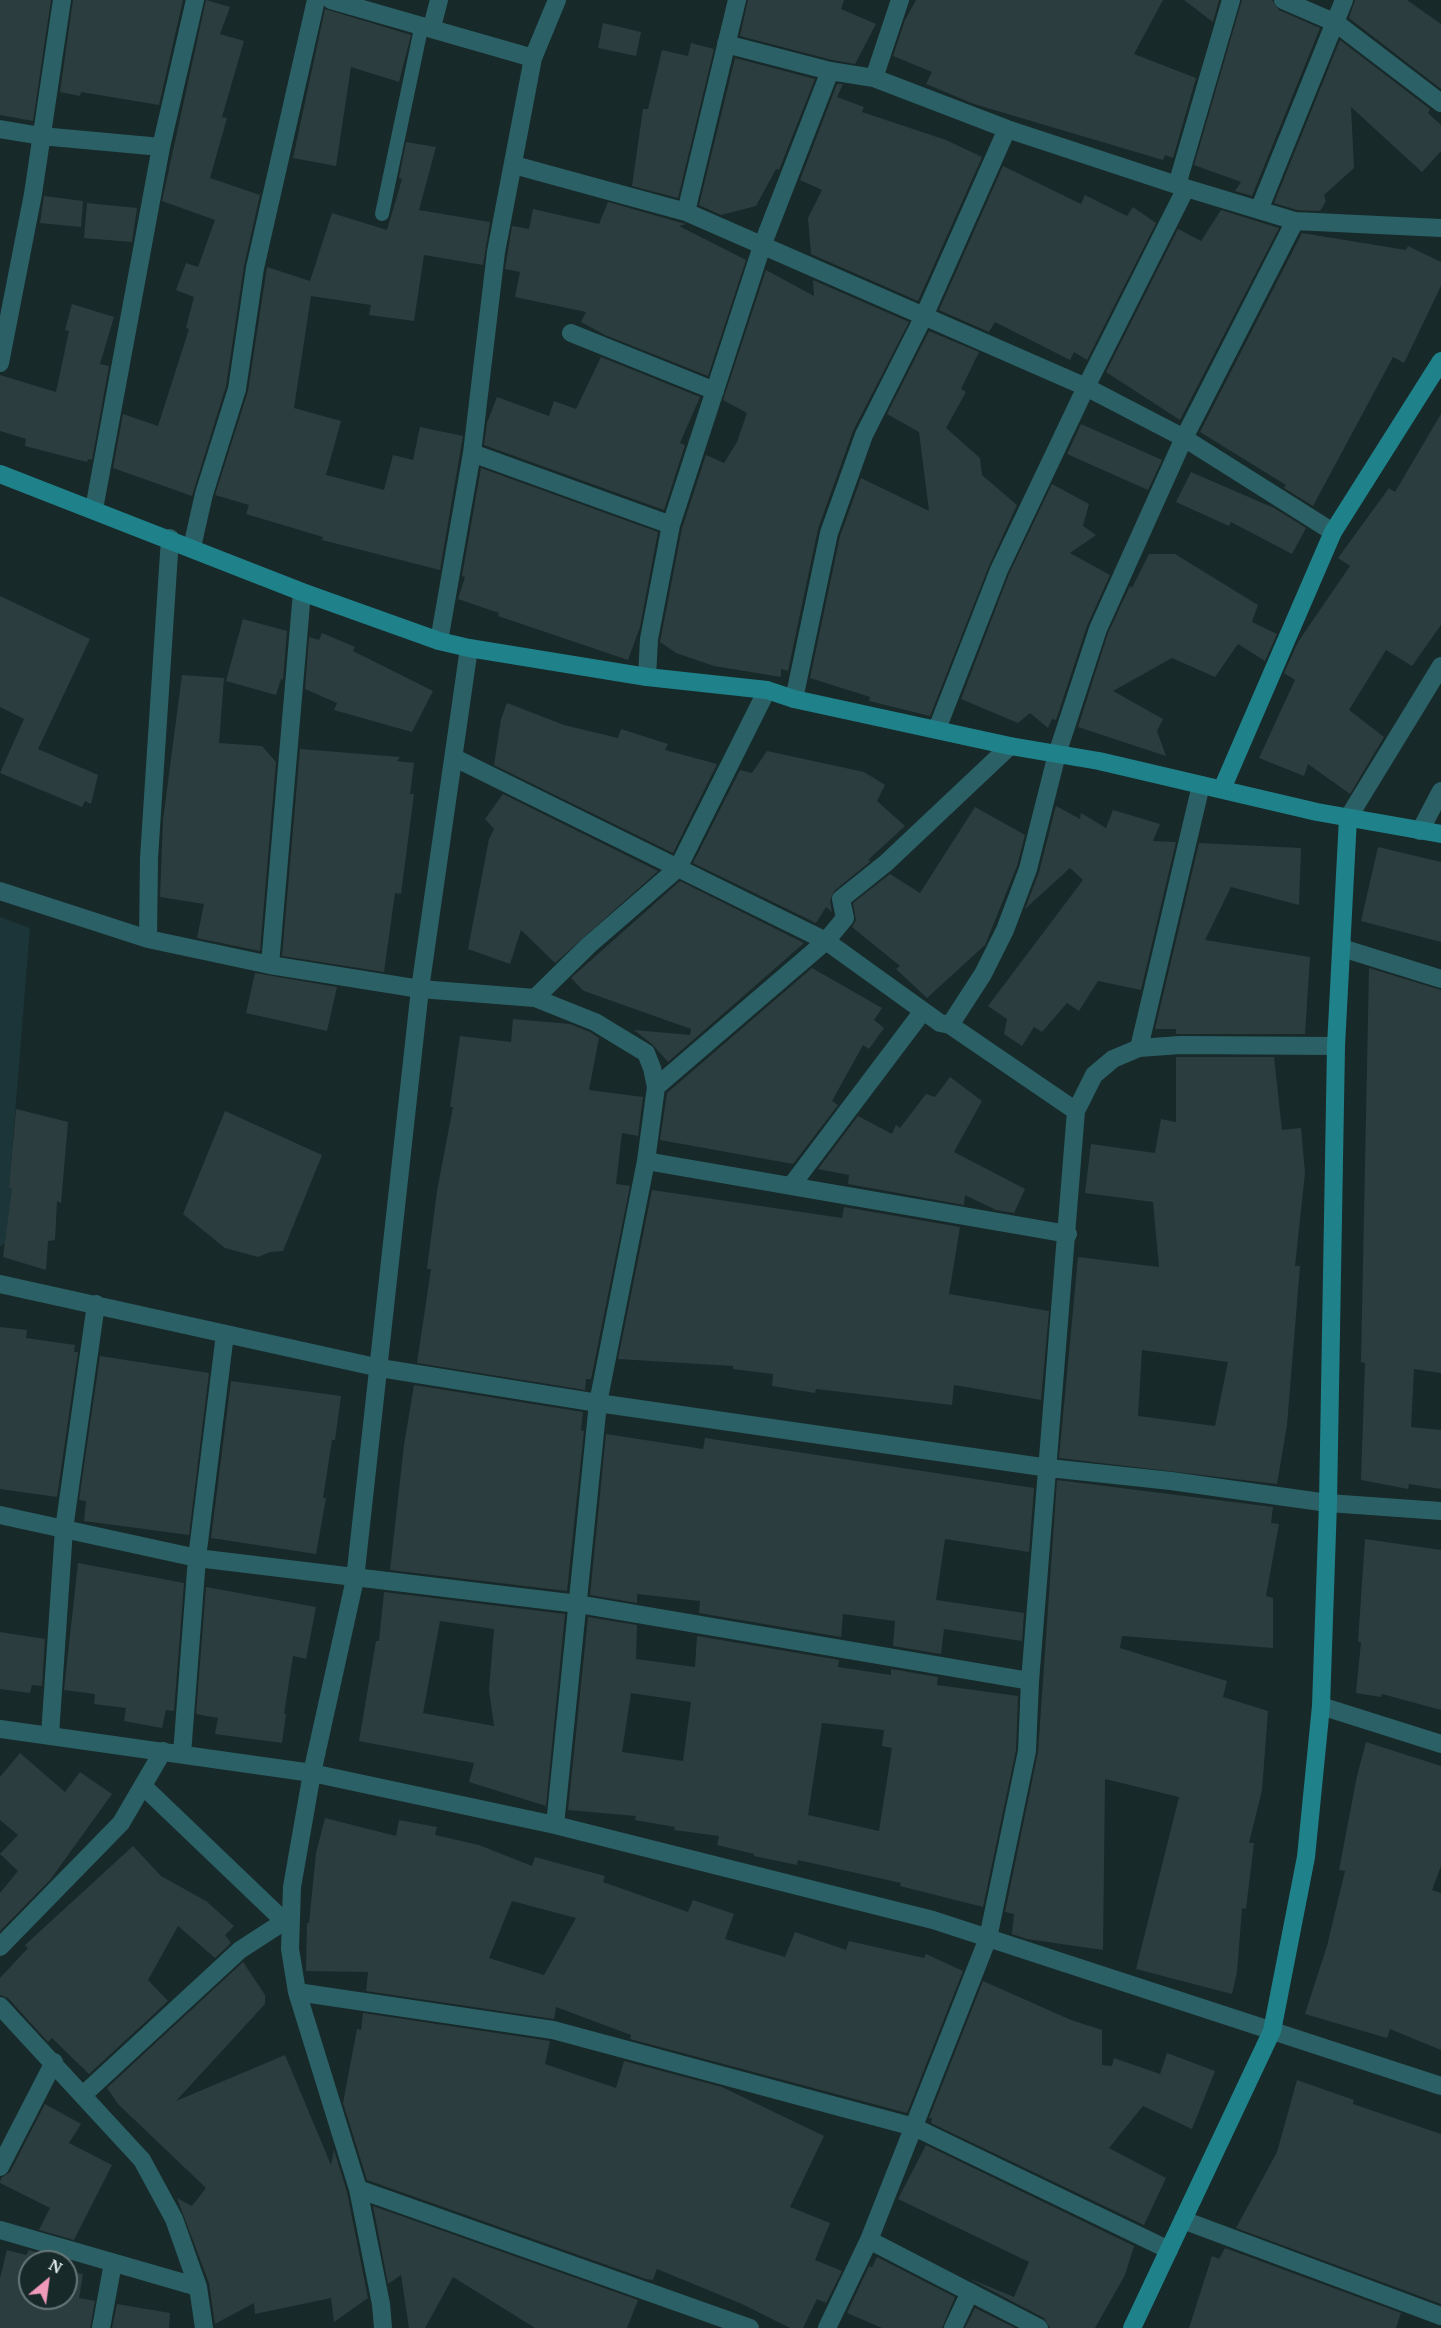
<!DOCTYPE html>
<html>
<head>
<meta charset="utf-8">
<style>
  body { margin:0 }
  #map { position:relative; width:1441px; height:2328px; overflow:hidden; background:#18292a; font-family:"PT Serif",serif }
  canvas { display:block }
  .north { position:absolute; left:18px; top:2250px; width:60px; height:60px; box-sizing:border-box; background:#18292a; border:2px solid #697778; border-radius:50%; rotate:29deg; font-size:16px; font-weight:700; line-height:24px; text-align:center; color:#e3edee }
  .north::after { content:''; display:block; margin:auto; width:21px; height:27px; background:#ef9ab8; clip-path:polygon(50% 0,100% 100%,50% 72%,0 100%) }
</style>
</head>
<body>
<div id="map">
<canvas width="1441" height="2328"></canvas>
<div class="north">N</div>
</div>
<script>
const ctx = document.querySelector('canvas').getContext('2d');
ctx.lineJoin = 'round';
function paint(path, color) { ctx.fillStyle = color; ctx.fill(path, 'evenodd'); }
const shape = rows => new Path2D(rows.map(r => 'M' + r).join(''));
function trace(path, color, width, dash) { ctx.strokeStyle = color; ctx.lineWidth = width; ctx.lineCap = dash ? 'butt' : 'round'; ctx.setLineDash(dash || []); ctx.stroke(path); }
paint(shape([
  [0,917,30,928,9,1188,24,1195,20,1233,0,1247]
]), '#1c3538');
paint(shape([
  [0,0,51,0,33,121,0,115],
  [73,0,183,0,159,105,81,92,80,96,60,92],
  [206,0,230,7,220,34,244,41,222,117,227,118,210,178,260,195,244,266,226,386,192,496,113,468,123,414,158,426,189,329,186,328,194,297,176,290,186,263,198,267,215,220,162,201],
  [748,0,844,0,841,9,876,24,855,64,832,60,740,36],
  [916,0,1163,0,1134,54,1196,78,1173,158,1165,155,1163,160,974,104,926,84,932,72,893,56,905,20],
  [1184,0,1219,0,1213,22],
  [1242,0,1272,0,1279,10,1320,28,1252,196,1235,191,1241,182,1194,165],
  [1355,0,1407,0,1441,24,1441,89,1349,18],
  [325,9,411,35,399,82,351,67,336,166,293,158],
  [603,23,641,32,636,56,598,48],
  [1340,40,1430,109,1428,113,1441,125,1441,151,1422,172,1351,107,1354,168,1324,195,1326,201,1320,211,1297,210,1274,203],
  [691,43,714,49,678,198,632,186,643,109,648,109,662,50,688,56],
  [735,58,815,79,779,170,776,169,756,206,721,215,699,205],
  [837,84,843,84,837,97,864,107,862,112,946,140,982,157,918,301,811,254,808,218,822,190,800,180],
  [406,142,436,147,419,210,490,222,483,265,424,255,414,321,369,315,371,305,311,296,294,408,341,421,326,475,384,490,393,455,413,460,420,427,463,436,440,570,322,540,323,537,246,514,249,505,215,495,248,391,267,267,310,281,332,213,387,230,402,179,399,178],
  [1003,166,1081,204,1085,195,1127,216,1133,207,1156,223,1087,360,1074,352,1070,360,995,322,989,332,939,310],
  [44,196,83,201,81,227,40,223],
  [608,202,682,223,686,224,679,226,746,260,708,376,605,335,581,322,586,312,515,297,520,272,505,269,512,226,529,229,533,209,599,224],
  [87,203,137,208,132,242,84,238],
  [1221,210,1279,228,1180,420,1106,372,1178,229,1201,241],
  [1302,233,1406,250,1408,246,1441,262,1441,286,1404,363,1393,357,1313,506,1284,488,1286,485,1200,432],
  [766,270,814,296,813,280,909,322,853,431,818,529,788,671,781,669,781,677,714,666,676,653,660,642,682,528,706,455,724,463,737,442,747,413,723,400],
  [72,304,114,317,100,364,109,366,92,460,88,459,87,462,25,446,26,439,0,431,0,375,56,392,69,331,65,330],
  [929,331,979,352,961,389,966,392,946,428,980,458,982,475,1017,505,989,566,930,716,869,701,870,697,810,678,840,536,861,478,929,511,919,432,887,414],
  [601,357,700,397,680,443,685,445,664,510,484,445,487,423,497,397,549,416,554,401,576,409],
  [1441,414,1441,625,1412,666,1386,650,1349,710,1384,737,1350,794,1308,764,1304,776,1259,758,1295,680,1284,673,1298,642,1350,566,1338,558,1389,488,1395,492],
  [1081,424,1162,460,1148,490,1067,454],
  [481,468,658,532,640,627,628,660,498,616,499,613,458,599,465,577,462,576],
  [1191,472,1274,508,1306,528,1292,554,1231,522,1229,526,1176,502],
  [1052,484,1089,504,1083,526,1096,535,1070,553,1110,575,1087,626,1056,720,1052,719,1048,728,1030,713,1018,723,961,699,1009,574],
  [1149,554,1175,554,1258,605,1252,622,1277,634,1265,661,1238,644,1215,677,1172,658,1113,691,1163,719,1157,731,1166,756,1078,727,1108,633,1130,586,1132,588],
  [0,596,90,639,38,749,98,775,91,804,85,801,82,807,0,773,24,719,0,707],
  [243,619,287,631,283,680,281,679,276,695,226,681],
  [322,633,355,647,353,651,433,691,412,732,334,710,337,703,305,689,309,637,319,640],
  [182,675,224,678,219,743,262,746,276,762,260,951,197,938,204,904,160,897,163,820],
  [507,703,564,725,618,738,621,729,668,744,665,750,717,764,673,853,494,765,501,719],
  [300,749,400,757,397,761,414,763,410,794,414,794,401,894,395,893,384,972,282,956],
  [767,751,864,772,885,785,877,801,905,826,868,860,871,861,834,891,830,901,832,912,826,907,816,923,693,863,740,770,752,773],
  [503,794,658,871,555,963,521,930,510,964,468,949,489,839,494,829,485,819],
  [1056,806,1080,819,1081,813,1106,828,1113,810,1160,824,1153,841,1176,842,1141,990,1098,981,1079,1011,1067,1003,1042,1032,1034,1027,1022,1046,1004,1034,1007,1019,988,1006,1083,880,1070,868,1025,909,1039,872],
  [975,807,1025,835,1017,866,985,945,927,998,896,969,900,966,852,927,856,920,853,903,890,874,920,893],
  [1199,843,1301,848,1299,905,1231,887,1205,940,1310,957,1305,1034,1176,1034,1176,1029,1155,1029],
  [1378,847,1441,862,1441,942,1361,921],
  [680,881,804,943,668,1062,652,1044,634,1030,690,1035,691,1029,584,991,571,978],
  [812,968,882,1008,874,1020,884,1028,869,1049,863,1045,832,1101,838,1105,793,1164,660,1140,667,1093],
  [1369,968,1441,990,1441,1373,1414,1369,1411,1427,1441,1430,1441,1489,1409,1484,1408,1489,1361,1480,1365,1363,1361,1362],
  [255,973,337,987,327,1031,246,1013],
  [513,1019,570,1024,590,1032,599,1038,589,1090,643,1097,638,1136,622,1133,616,1184,630,1186,591,1379,586,1379,585,1390,417,1363,431,1269,427,1269,437,1191,453,1107,450,1107,460,1036,511,1042],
  [1176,1057,1274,1057,1282,1130,1301,1128,1305,1173,1295,1266,1300,1266,1287,1425,1277,1484,1059,1458,1078,1257,1159,1267,1153,1202,1085,1193,1091,1144,1155,1153,1161,1119,1176,1122],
  [1142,1350,1228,1362,1215,1426,1138,1416],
  [950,1077,982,1101,954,1152,1025,1189,1014,1213,996,1210,965,1195,964,1205,848,1184,849,1175,818,1169,858,1116,892,1134,896,1125,900,1128,926,1094,935,1097],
  [16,1109,68,1122,61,1203,57,1201,55,1240,48,1241,46,1270,3,1257,12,1189,9,1188],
  [225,1111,322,1155,283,1251,270,1252,258,1257,225,1248,183,1214],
  [652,1190,842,1218,844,1207,960,1227,949,1294,1049,1311,1041,1400,954,1385,952,1405,816,1389,815,1393,772,1386,773,1374,733,1369,733,1366,618,1359],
  [0,1327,27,1330,26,1338,75,1345,74,1352,78,1352,57,1497,0,1489],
  [100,1356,209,1373,189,1535,84,1521,86,1501,79,1500],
  [231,1381,341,1396,335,1440,332,1440,323,1498,326,1498,316,1554,211,1538],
  [414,1385,583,1412,581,1430,584,1431,567,1591,390,1570,404,1445],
  [606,1434,703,1449,705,1438,1034,1488,1029,1552,945,1539,936,1600,1024,1613,1022,1641,944,1629,941,1654,893,1646,895,1621,843,1614,841,1637,699,1613,700,1601,637,1594,637,1603,590,1595],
  [1057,1480,1273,1507,1271,1523,1279,1524,1266,1596,1273,1598,1273,1648,1122,1636,1120,1648,1227,1681,1223,1697,1268,1711,1262,1790,1249,1843,1254,1843,1246,1909,1242,1908,1237,1972,1232,1994,1136,1969,1179,1797,1105,1779,1103,1950,1027,1939,1012,1934,1014,1914,1005,1912,1038,1752],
  [1365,1539,1441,1550,1441,1710,1382,1694,1381,1697,1356,1693,1361,1642,1358,1642],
  [78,1563,184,1583,174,1711,166,1710,162,1728,124,1721,126,1708,94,1704,95,1694,64,1690],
  [206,1587,316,1607,306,1659,293,1656,284,1714,286,1714,282,1743,215,1734,218,1718,196,1714],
  [384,1592,565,1614,546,1806,469,1782,474,1763,359,1741,376,1641,379,1641],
  [440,1621,494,1629,489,1690,494,1726,423,1713],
  [588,1617,637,1625,636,1659,695,1667,697,1636,839,1660,838,1667,891,1675,891,1669,938,1677,937,1685,1018,1696,1016,1750,983,1907,900,1886,901,1883,798,1860,797,1865,754,1856,754,1854,717,1845,719,1836,674,1830,675,1827,635,1820,636,1816,568,1810],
  [631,1693,691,1702,683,1761,622,1752],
  [822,1723,884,1730,882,1746,892,1748,879,1831,808,1815],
  [0,1632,45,1639,42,1686,32,1685,30,1693,0,1689],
  [1366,1742,1441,1766,1441,1866,1432,1890,1441,1893,1441,2050,1390,2029,1387,2038,1305,2014,1327,1946,1345,1871,1339,1870,1357,1776],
  [20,1753,65,1792,80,1772,112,1794,50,1880,0,1931,0,1893,18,1871,0,1854,18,1835,0,1820,0,1777],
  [325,1818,396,1836,399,1820,437,1827,435,1835,479,1845,532,1866,535,1857,605,1876,603,1882,688,1912,693,1900,734,1914,725,1939,785,1957,795,1932,846,1950,849,1941,924,1958,926,1954,963,1971,907,2113,630,2039,631,2035,556,2007,554,2019,366,1991,368,1972,306,1971,307,1923,309,1923,316,1853],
  [512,1901,576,1918,544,1975,489,1958],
  [133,1846,161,1876,206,1901,234,1926,225,1935,231,1943,215,1958,178,1926,148,1980,168,2001,89,2074,52,2038,48,2042,8,1998,0,1995,0,1978,28,1948,25,1945],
  [243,1962,265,1995,265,2004,176,2101,285,2055,331,2165,334,2150,347,2192,368,2298,334,2322,331,2298,255,2314,254,2303,215,2324,209,2283,177,2198,192,2206,206,2188,118,2104,107,2088],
  [983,1981,1071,2020,1102,2030,1102,2065,1112,2066,1114,2058,1160,2074,1167,2053,1215,2071,1192,2129,1143,2106,1109,2148,1166,2178,1144,2225,931,2123,932,2118,929,2118],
  [363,2013,550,2041,545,2064,616,2088,624,2061,722,2087,824,2136,790,2207,830,2223,815,2260,842,2271,826,2303,817,2299,803,2328,790,2328,742,2304,657,2269,653,2280,646,2279,367,2180,343,2103,357,2029,361,2030],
  [1297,2080,1354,2100,1353,2104,1441,2134,1441,2304,1236,2228,1277,2152],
  [45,2104,81,2124,69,2143,112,2165,74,2240,39,2230,50,2208,0,2183,1,2178,10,2172],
  [926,2145,1134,2246,1125,2275,1095,2328,1050,2328,1044,2318,968,2278,1014,2297,1029,2262,898,2199],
  [373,2206,638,2300,627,2328,535,2328,453,2277,425,2328,409,2328,401,2275,388,2284],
  [1225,2248,1401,2313,1396,2328,1189,2328,1212,2256,1219,2259],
  [7,2250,26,2255,29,2250,63,2260,30,2262,30,2298,66,2298,66,2271,83,2274,79,2298,95,2301,90,2328,0,2328,0,2278],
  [877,2257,955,2297,942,2328,882,2328,847,2313,869,2266,872,2267],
  [117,2304,170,2313,169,2328,112,2328],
  [975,2308,1015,2328,965,2328]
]), '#2c3d3f');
trace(shape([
  [382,214,422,24]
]), '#2b6166', 14);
trace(shape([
  [331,0,533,58],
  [1283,0,1336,23,1441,103],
  [432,27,439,0],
  [726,44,830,71,874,78,1007,129,1186,188,1295,221,1441,228],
  [874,78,900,0],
  [0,129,41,136,161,147],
  [514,165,686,212,1086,387,1184,438,1333,532],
  [1177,185,1231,0],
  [1259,210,1344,0],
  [686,212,737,0],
  [571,333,715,391],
  [0,363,33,194,62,0],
  [472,453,671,525],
  [94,509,161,147,195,0],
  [192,547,204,494,237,389,255,268,316,0],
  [439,641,472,453,496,252,533,58,557,0],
  [647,677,649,639,671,525,762,246,830,71],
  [794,699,829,533,864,435,924,316,1007,129],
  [937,729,999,570,1086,387,1186,188],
  [455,758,826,941,940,1023,950,1025,1076,1111],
  [1348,818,1441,666],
  [1420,831,1441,791],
  [0,891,148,939,270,965,420,989,535,998,595,1022,646,1053,652,1068,656,1087,646,1161,598,1403,555,1825],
  [148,939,149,858,170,538],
  [1342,948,1441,979],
  [270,965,302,592],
  [535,998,589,945,678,868,767,690],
  [950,1025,983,974,1005,930,1028,869,1057,754,1098,629,1184,438,1295,221],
  [1139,1048,1201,785],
  [656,1087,826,941,845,918,841,899,886,863,1010,746],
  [646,1161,1068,1234],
  [791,1186,923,1011],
  [0,1284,380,1368,598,1403,1049,1468,1171,1481,1328,1503,1441,1511],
  [0,1515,197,1558,578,1604,1030,1681],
  [1321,1706,1441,1744],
  [0,1729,312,1773,555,1825,933,1920,1441,2086],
  [50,1735,64,1529,96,1304],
  [182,1754,197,1558,225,1334],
  [143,1786,284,1921],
  [0,1947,121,1823,163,1751],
  [297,1992,553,2030,914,2127,1169,2250],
  [0,2006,142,2160,174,2219,198,2287,204,2328],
  [83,2095,240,1950,291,1917],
  [0,2167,54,2062],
  [358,2189,750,2328],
  [1183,2220,1441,2316],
  [0,2230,198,2287],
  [869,2240,1039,2328],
  [101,2328,113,2263],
  [383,2328,381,2304,358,2189,297,1992,290,1949,292,1887,312,1773,355,1579,420,989,469,648],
  [827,2328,869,2240,988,1938,1027,1751,1030,1681,1076,1111,1094,1075,1113,1059,1139,1048,1180,1045,1336,1046],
  [953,2328,970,2292]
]), '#2b6166', 18);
trace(shape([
  [0,474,302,592,439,641,469,648,647,677,767,690,794,699,1010,746,1099,761,1317,812,1441,834],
  [1222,789,1333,532,1441,361],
  [1132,2328,1272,2031,1306,1857,1321,1706,1328,1503,1336,1046,1348,818]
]), '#1f828a', 18);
</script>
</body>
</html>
